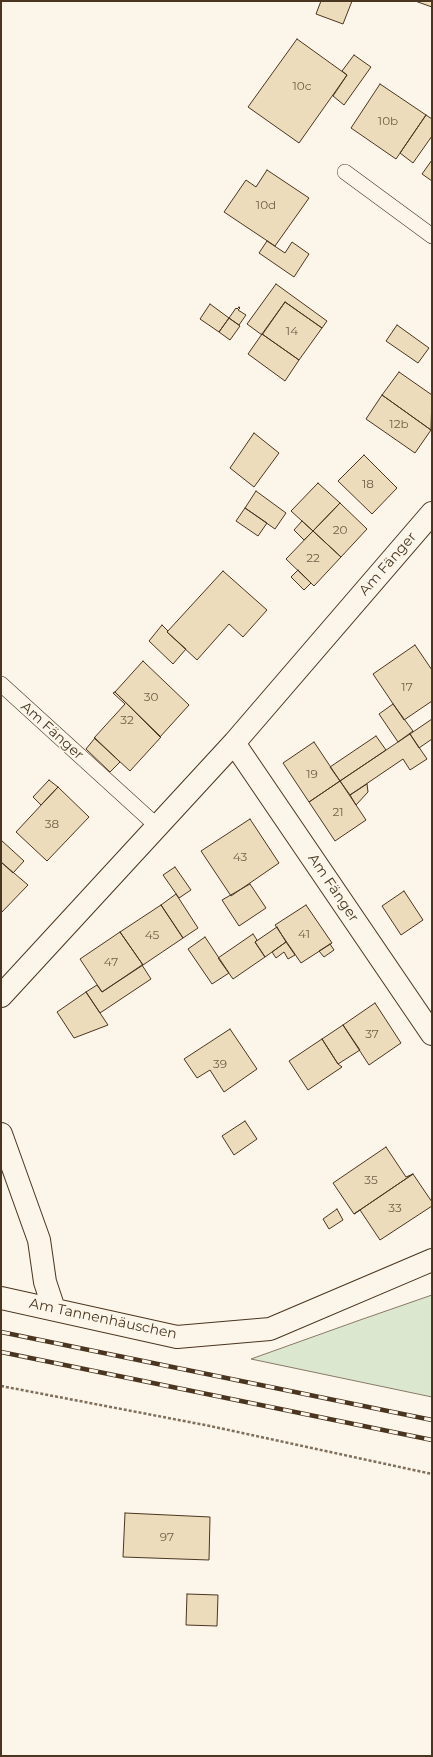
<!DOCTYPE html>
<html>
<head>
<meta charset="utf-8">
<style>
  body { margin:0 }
  #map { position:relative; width:433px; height:1757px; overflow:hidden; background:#fbf6e9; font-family:Montserrat,sans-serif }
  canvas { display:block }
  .frame { position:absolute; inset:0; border:2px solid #4a3520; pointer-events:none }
</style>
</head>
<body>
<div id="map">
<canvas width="433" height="1757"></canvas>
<div class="frame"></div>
</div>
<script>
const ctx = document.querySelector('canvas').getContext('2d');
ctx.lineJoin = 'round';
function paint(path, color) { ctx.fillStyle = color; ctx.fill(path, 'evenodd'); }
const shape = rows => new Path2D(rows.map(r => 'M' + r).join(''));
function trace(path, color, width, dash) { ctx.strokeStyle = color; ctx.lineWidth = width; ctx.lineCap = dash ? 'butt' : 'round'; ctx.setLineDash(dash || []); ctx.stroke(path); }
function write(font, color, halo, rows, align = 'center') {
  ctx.font = font + ' Montserrat,sans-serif'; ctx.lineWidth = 3; ctx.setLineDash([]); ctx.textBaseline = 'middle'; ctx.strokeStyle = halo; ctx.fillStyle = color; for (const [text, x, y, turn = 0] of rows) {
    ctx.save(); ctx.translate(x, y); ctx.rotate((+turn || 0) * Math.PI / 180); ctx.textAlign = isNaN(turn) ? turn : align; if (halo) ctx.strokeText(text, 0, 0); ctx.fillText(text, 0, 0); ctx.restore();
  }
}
const green = shape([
  [432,1295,432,1397,251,1359,360,1320,432,1295]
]);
paint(green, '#dce7d0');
trace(green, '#887966', 1);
const building = shape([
  [321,1,352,1,343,24,316,14,321,1],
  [415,1,432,1,432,7,415,1],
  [297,39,347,75,299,143,248,107,297,39],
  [354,55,371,67,344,105,333,96,347,75,342,71,354,55],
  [380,84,426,115,396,159,351,128,380,84],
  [426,115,432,119,432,136,413,163,400,153,426,115],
  [432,160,432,181,422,174,432,160],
  [267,170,309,198,275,246,224,212,246,180,256,187,267,170],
  [267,241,285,253,292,242,309,254,294,277,259,253,267,241],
  [276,284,327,321,322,328,285,302,262,335,247,324,276,284],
  [285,302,322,328,299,360,262,334,285,302],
  [210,304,229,318,219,332,200,319,210,304],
  [239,307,240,308,238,310,246,315,239,325,229,318,236,308,237,309,239,307],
  [229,318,240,326,230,340,219,332,229,318],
  [397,325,429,348,418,363,386,341,397,325],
  [262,334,299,360,285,381,248,354,262,334],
  [399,372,432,395,431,430,382,395,399,372],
  [382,395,431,430,415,453,366,419,382,395],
  [254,433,279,453,254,487,230,468,254,433],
  [364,455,397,488,372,514,338,481,364,455],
  [318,483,340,503,313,531,291,511,318,483],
  [256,491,286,513,275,529,245,508,256,491],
  [340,503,367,529,341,557,313,531,340,503],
  [245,508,267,523,258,536,236,521,245,508],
  [302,521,313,531,304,540,294,530,302,521],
  [313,531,341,557,314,586,286,559,313,531],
  [298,570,311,583,304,590,291,577,298,570],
  [223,571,267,610,243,637,229,624,197,660,167,632,223,571],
  [162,625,168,631,167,632,186,649,173,664,149,641,162,625],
  [415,645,432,670,432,701,404,720,373,674,415,645],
  [143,661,189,705,160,737,115,692,143,661],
  [115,692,161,737,130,771,94,738,125,704,113,693,115,692],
  [393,704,413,731,398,742,379,714,393,704],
  [432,719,432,739,419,748,410,734,432,719],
  [410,734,427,759,410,770,403,759,350,795,340,781,410,734],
  [376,736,386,750,340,781,330,767,376,736],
  [95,738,120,762,110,772,86,749,95,738],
  [314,742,340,781,309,802,283,763,314,742],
  [49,780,58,787,41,805,33,797,49,780],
  [340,781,366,820,335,841,309,802,340,781],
  [367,784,368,792,356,805,350,795,367,784],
  [58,787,89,817,47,861,16,832,58,787],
  [250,819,279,863,231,896,201,851,250,819],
  [1,840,24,861,13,873,1,862,1,840],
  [1,862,28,885,1,913,1,862],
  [175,867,191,890,179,898,163,875,175,867],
  [250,884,266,908,239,926,222,900,250,884],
  [404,891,423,920,401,935,382,906,404,891],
  [176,894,198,928,183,938,161,905,176,894],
  [161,905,183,938,143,965,120,932,161,905],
  [306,905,332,943,301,963,275,925,306,905],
  [277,927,286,942,265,957,255,942,277,927],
  [120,932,143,965,102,992,80,959,120,932],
  [253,934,257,940,255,942,265,957,233,979,218,958,253,934],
  [205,937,229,973,212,984,188,949,205,937],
  [286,942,295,955,288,959,284,952,276,958,272,952,286,942],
  [330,944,334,950,324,957,319,951,330,944],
  [142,965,151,979,100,1013,86,992,97,985,102,992,142,965],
  [86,992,108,1025,74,1038,57,1012,86,992],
  [375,1003,401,1043,369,1065,343,1025,375,1003],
  [343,1025,360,1050,338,1064,322,1039,343,1025],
  [230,1029,257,1069,224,1092,210,1070,197,1078,184,1059,230,1029],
  [322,1039,338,1064,342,1067,308,1090,289,1061,322,1039],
  [245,1121,257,1139,234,1155,222,1136,245,1121],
  [386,1147,406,1177,413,1174,354,1214,333,1183,386,1147],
  [413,1174,432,1202,432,1206,380,1240,360,1210,354,1214,413,1174],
  [337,1209,343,1220,329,1229,323,1219,337,1209],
  [125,1513,210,1517,209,1560,123,1557,125,1513],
  [187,1594,218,1595,217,1626,186,1625,187,1594]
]);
paint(building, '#ecdcbc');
trace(building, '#4a3520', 1);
const service = shape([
  [345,172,432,236],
  [1,684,157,826]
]);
const minor = shape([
  [234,743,432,1034],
  [1,996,234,743,432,513],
  [1,1134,39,1240,45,1282,54,1309],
  [1,1298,177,1337,270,1329,432,1260]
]);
trace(service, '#4a3520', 16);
trace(minor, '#4a3520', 24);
trace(shape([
  [1,1386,210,1426,432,1474]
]), '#7f6f5c', 2.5, [3, 2]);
trace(service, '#fbf6e9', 15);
trace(minor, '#fbf6e9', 22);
const rail = shape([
  [1,1332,432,1420],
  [1,1352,432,1440]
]);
trace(rail, '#4a3520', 4.5);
trace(rail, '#fbf6e9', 3, [9]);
write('12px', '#725f47', null, [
  ["10c",302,86],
  ["10b",388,121],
  ["10d",266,205],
  ["14",292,331],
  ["12b",399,424],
  ["18",368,484],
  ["20",340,530],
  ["22",313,558],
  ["17",407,687],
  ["30",151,697],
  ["32",127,720],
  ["19",312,774],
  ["21",338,812],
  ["38",52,824],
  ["43",240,857],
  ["41",304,934],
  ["45",152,935],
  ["47",111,962],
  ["37",372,1034],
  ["39",220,1064],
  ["35",371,1180],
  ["33",395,1208],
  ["97",167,1537]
]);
write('14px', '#4a3520', '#fbf6e9', [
  ["Am Fänger",388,564,-49],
  ["Am Fänger",52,731,42],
  ["Am Fänger",333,888,56],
  ["Am Tannenhäuschen",103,1319,12]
]);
</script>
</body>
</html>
